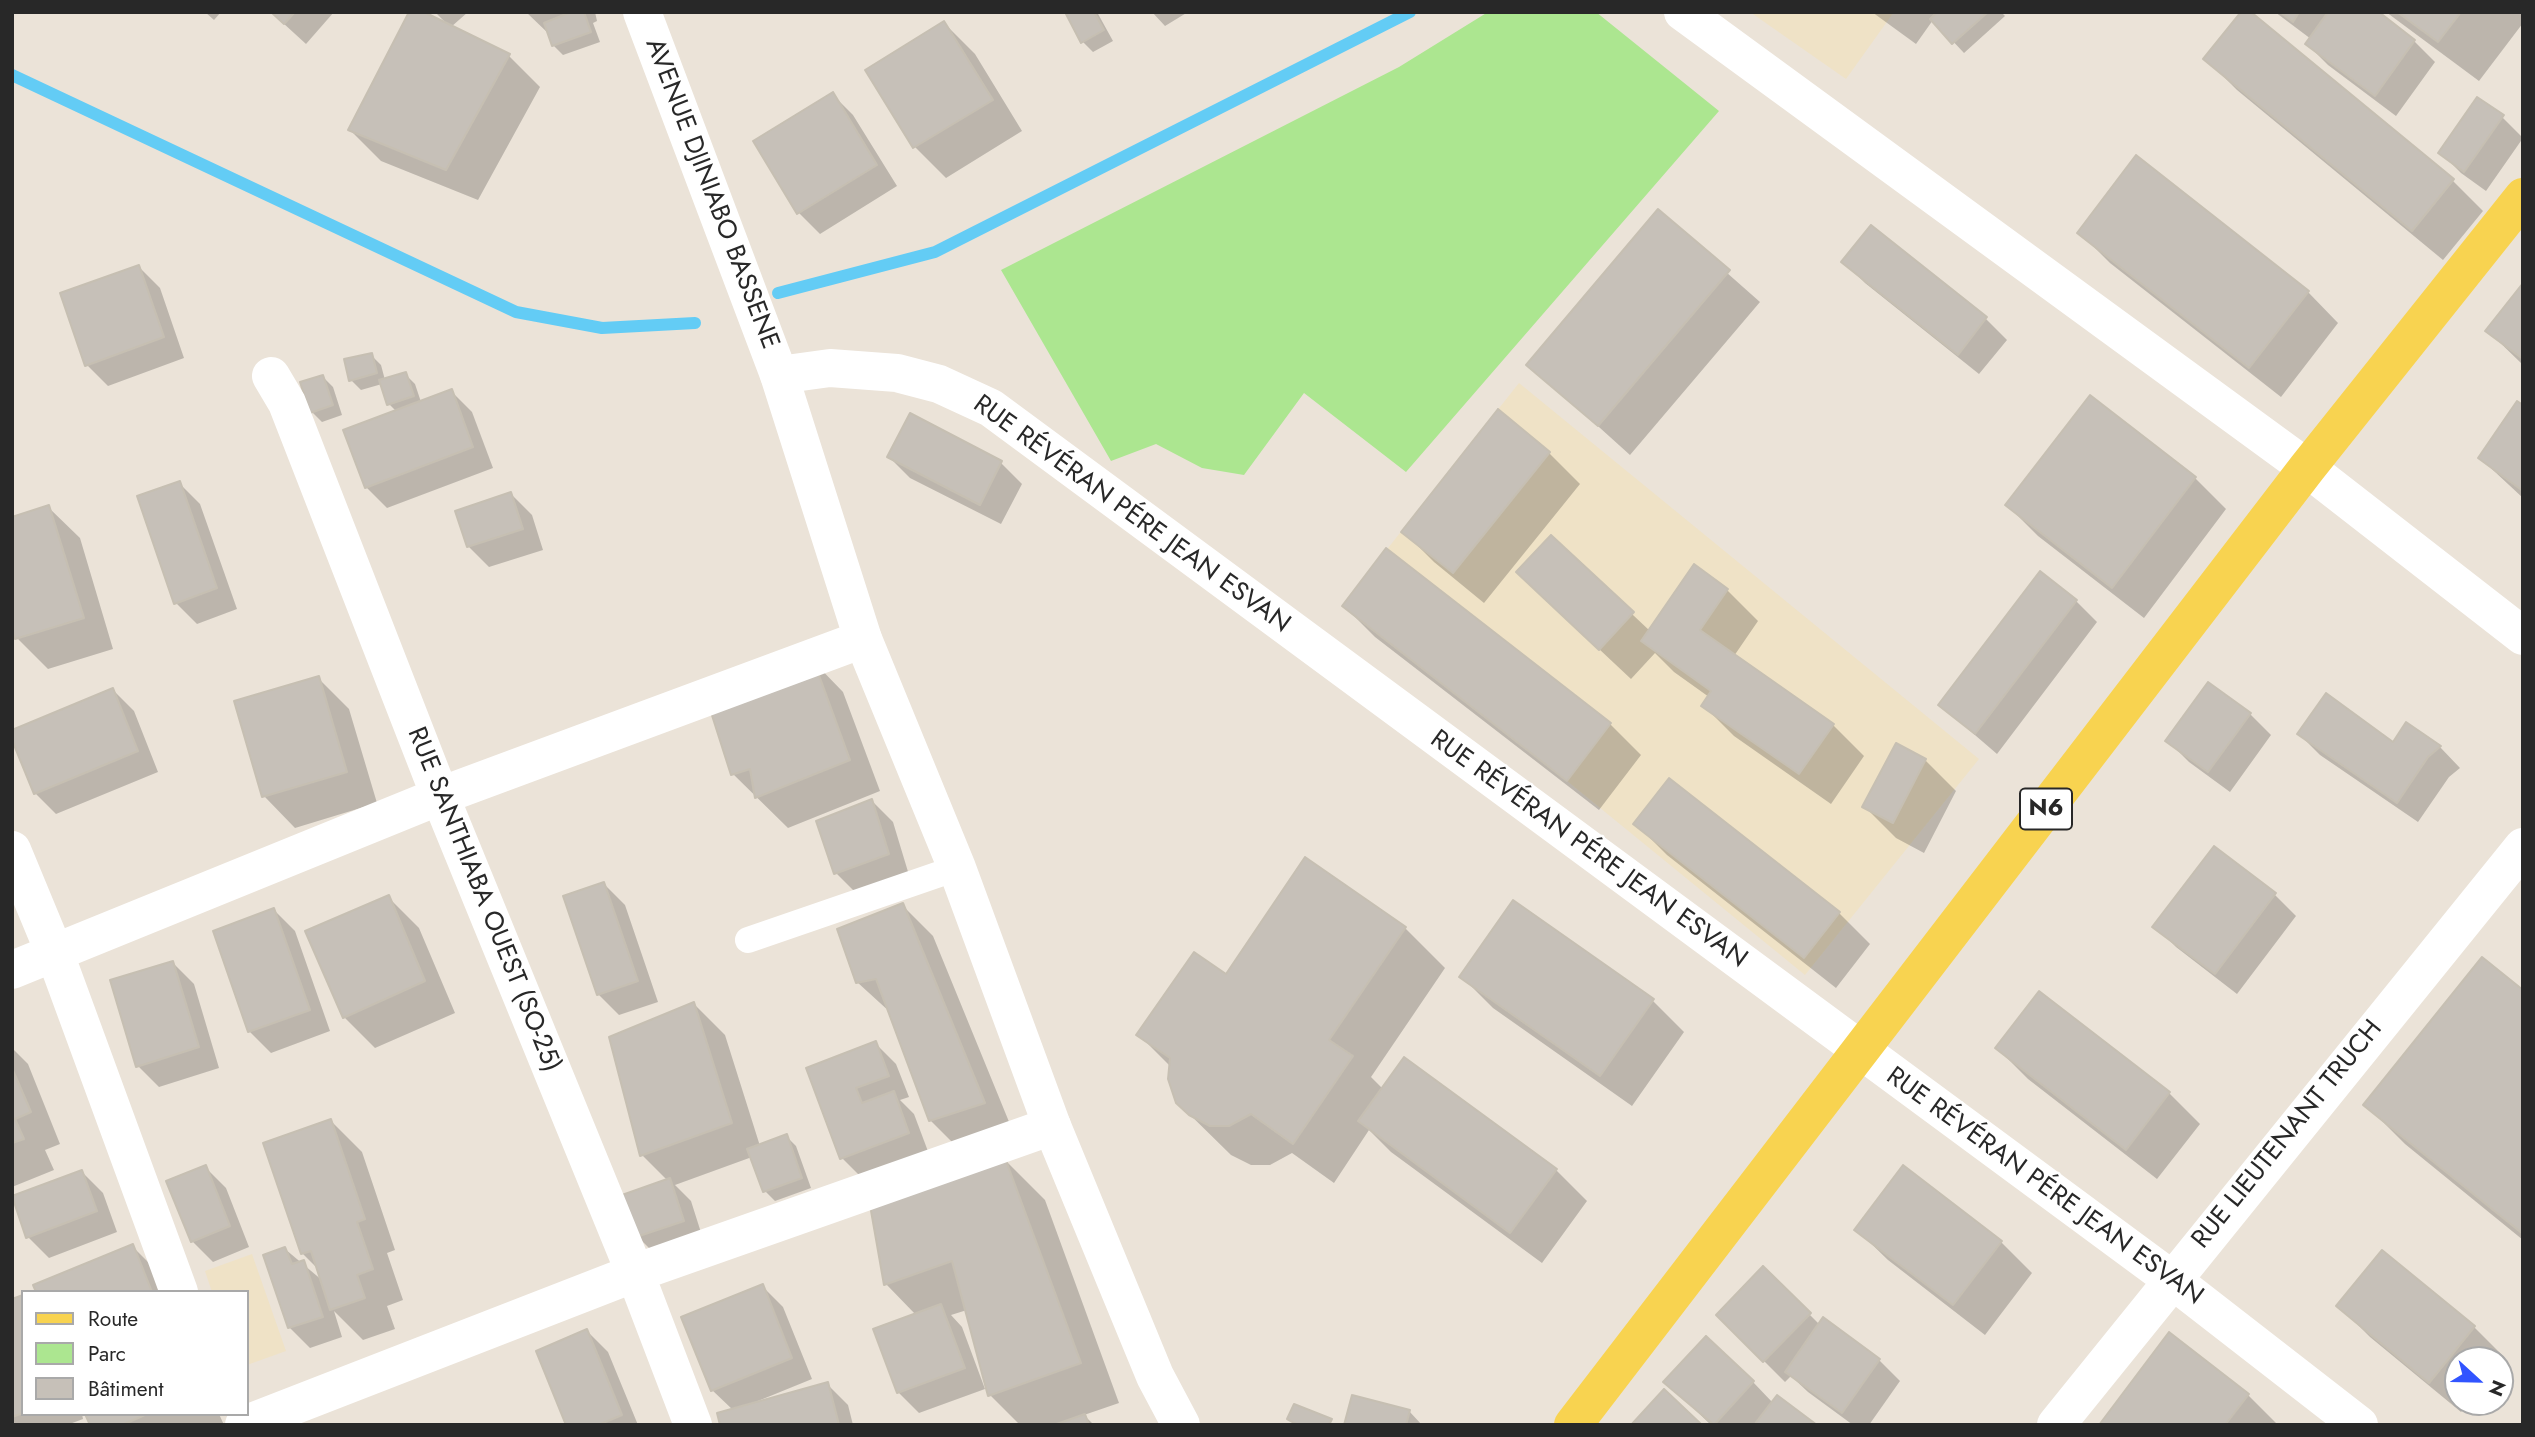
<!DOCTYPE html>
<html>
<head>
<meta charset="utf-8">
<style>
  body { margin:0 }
  #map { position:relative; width:2535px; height:1437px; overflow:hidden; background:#ebe3d8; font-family:Jost,sans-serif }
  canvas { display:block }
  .frame { position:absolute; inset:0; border:14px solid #282828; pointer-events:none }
  .legend { position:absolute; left:21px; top:1290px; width:228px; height:126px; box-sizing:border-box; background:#fff; border:2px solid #a9a9a9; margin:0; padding:9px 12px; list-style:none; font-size:21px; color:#282828 }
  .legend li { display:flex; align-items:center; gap:14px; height:35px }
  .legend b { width:35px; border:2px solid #a9a9a9 }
  .north { position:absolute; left:2444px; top:1346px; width:70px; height:70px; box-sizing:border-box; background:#fff; border:2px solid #a9a9a9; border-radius:50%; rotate:112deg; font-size:19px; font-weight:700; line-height:28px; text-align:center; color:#282828 }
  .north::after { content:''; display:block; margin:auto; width:24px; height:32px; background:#3154ff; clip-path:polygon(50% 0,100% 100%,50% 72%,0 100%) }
</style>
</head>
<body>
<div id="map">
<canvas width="2535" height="1437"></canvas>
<div class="frame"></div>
<ul class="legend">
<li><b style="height:9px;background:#f8d350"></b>Route</li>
<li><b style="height:19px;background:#ace690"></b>Parc</li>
<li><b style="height:19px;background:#c6c0b8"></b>Bâtiment</li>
</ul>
<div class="north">N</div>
</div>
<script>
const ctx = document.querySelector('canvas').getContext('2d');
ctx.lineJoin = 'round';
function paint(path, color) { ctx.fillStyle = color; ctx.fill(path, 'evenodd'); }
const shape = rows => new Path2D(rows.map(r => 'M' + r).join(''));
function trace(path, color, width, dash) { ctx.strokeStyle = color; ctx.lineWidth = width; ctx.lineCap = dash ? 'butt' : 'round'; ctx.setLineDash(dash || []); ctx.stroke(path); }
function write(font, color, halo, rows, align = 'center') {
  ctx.font = font + ' Jost,sans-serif'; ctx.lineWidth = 5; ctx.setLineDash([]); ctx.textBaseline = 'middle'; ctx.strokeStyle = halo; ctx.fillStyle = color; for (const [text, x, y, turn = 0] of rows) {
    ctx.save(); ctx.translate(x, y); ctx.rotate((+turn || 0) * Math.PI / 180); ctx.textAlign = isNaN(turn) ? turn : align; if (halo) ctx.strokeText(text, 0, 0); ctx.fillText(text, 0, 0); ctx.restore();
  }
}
paint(shape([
  [1750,12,1894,12,1846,79],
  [1519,383,1979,759,1805,975,1567,781,1342,606],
  [252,1254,286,1351,247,1365,247,1292,212,1292,205,1271]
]), '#efe2c6');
paint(shape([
  [1488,12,1596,12,1719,111,1406,472,1304,393,1244,475,1202,468,1156,444,1111,461,1001,270,1399,67]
]), '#ace690');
paint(shape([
  [205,12,221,12,214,20],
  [271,12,334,12,306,44],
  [435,12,468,12,451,27,509,56,540,87,478,200,381,161,350,130,449,26],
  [526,12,595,12,597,21,593,23,600,42,563,55,553,45,550,35],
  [1067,12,1097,12,1113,41,1093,52,1083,42],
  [1152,12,1188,12,1165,26],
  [1872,12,2001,12,2005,16,1964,53,1933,20,1916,44],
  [2275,12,2376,12,2414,41,2435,62,2396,116,2328,65,2307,44,2311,39],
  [2386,12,2523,12,2523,23,2479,81],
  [944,23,975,54,1022,131,946,178,915,147,868,71],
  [2206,59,2452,180,2483,211,2443,260,2237,90],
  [832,94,853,115,897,186,820,234,799,213,755,142],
  [2502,117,2523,138,2486,191,2461,173,2440,152],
  [1658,212,1760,302,1630,455,1529,364],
  [1871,228,1986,319,2007,340,1979,374,1865,283,1844,262],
  [2079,232,2308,292,2338,323,2281,397,2110,263],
  [139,267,160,288,184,358,108,386,87,365],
  [2523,286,2523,365,2488,331],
  [371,355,381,365,385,380,405,374,415,384,421,402,451,391,472,412,493,468,387,508,366,487,396,411,389,404,382,384,361,390,351,380],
  [323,377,333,387,342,415,322,422,312,412],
  [2090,397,2195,478,2226,509,2144,618,2038,536,2007,505],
  [2523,408,2523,498,2480,458],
  [911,415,1001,463,1022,484,1001,524,910,478,889,457],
  [1549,453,1580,484,1484,603,1434,562,1403,531],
  [179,483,200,504,237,609,197,624,176,603],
  [511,494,532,515,543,550,489,567,468,546],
  [48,507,80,538,113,649,48,669,17,638],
  [1551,538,1650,631,1694,567,1727,590,1758,621,1734,656,1833,725,1864,756,1831,804,1734,736,1703,705,1709,697,1674,672,1655,653,1631,679,1550,603],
  [1387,550,1610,724,1641,755,1599,810,1375,637,1344,606],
  [2076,601,2097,622,1997,754,1940,705],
  [813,661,843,692,880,791,788,828,733,774],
  [318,678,349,709,377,803,295,828,264,796,236,702],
  [113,690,134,711,158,772,56,814,35,793],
  [2250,714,2271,735,2230,792,2189,762,2168,741],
  [2407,724,2440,747,2460,768,2449,777,2418,822,2320,755,2299,734,2394,744],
  [1925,760,1956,791,1924,853,1896,838,1865,807],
  [872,801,893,822,909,875,857,894,836,873],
  [1636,824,1839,913,1870,944,1836,988,1667,855],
  [2214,848,2275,895,2296,916,2237,994,2176,947,2155,926],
  [1306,859,1405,928,1445,968,1371,1077,1383,1089,1404,1060,1556,1170,1587,1201,1542,1263,1391,1152,1369,1130,1334,1183,1292,1153,1270,1165,1251,1165,1231,1155,1177,1102,1171,1067,1139,1035,1226,977],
  [604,884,625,905,658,1002,619,1015,598,994],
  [388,897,419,928,455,1013,375,1048,344,1017],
  [1514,903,1653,1001,1684,1032,1632,1106,1493,1008,1462,977],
  [902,905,933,936,1014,1134,961,1151,930,1120,891,1013,857,982],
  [274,910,295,931,330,1031,271,1053,250,1032,215,932],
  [173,963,194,984,219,1068,159,1087,138,1066],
  [2523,992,2523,1240,2405,1144,2366,1105],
  [2040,993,2169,1093,2200,1124,2157,1179,2028,1079,1997,1048],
  [694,1004,725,1035,760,1146,786,1136,796,1146,811,1188,775,1201,765,1191,752,1157,675,1185,691,1201,704,1242,658,1257,637,1236,668,1181,642,1155],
  [875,1043,896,1064,909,1097,900,1100,914,1114,929,1154,863,1179,842,1158,808,1069],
  [12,1048,28,1064,60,1144,45,1150,54,1170,12,1187],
  [331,1121,362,1152,395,1250,387,1253,403,1300,387,1306,395,1329,363,1340,334,1311,342,1337,310,1348,289,1327,285,1249,323,1281,319,1270,302,1253],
  [1005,1160,1045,1200,1119,1403,1084,1415,1094,1425,1020,1425,990,1395,967,1310,951,1315,962,1327,985,1389,919,1413,898,1392,916,1315,886,1284],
  [205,1167,226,1188,249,1247,213,1262,192,1241],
  [82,1172,103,1193,117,1232,49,1258,28,1237],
  [1857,1230,2001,1242,2032,1273,1985,1335,1888,1260],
  [132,1246,163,1277,169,1292,37,1292],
  [1763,1268,1820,1325,1879,1360,1900,1381,1869,1425,1853,1425,1808,1392,1791,1376,1785,1382,1718,1315],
  [762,1286,783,1307,812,1379,758,1401,759,1403,827,1384,848,1405,853,1425,722,1425,733,1410,712,1390],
  [23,1297,23,1414,82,1414,83,1419,67,1425,12,1425,12,1301],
  [2339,1306,2474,1327,2505,1358,2500,1364,2500,1360,2458,1360,2458,1402,2470,1402,2461,1412,2370,1337],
  [587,1331,608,1352,638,1425,567,1425],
  [1666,1382,1753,1382,1773,1403,1814,1425,1711,1425],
  [2248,1395,2278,1425,2101,1425],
  [1409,1411,1422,1425,1346,1425],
  [87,1414,219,1414,224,1425,92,1425]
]), '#0003');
trace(shape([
  [12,75,516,312,602,328,695,323],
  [778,293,935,252,1410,12]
]), '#63ccf5', 12);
const building = shape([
  [271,12,295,12,284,24,271,12],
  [409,12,424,12,510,54,446,170,348,130,409,12],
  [571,12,584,12,591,32,552,46,544,23,571,12],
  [1065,12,1094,12,1104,30,1081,43,1065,12],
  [1937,12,1988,12,1952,44,1930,19,1937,12],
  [2241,12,2251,12,2454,179,2412,231,2203,59,2241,12],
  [2280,12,2299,12,2293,22,2280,12],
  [2328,12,2379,12,2415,40,2375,96,2305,44,2328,12],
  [2397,12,2461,12,2438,42,2397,12],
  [944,21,993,100,913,148,865,70,944,21],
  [833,92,877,165,797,214,753,141,833,92],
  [2477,97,2504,115,2464,172,2438,153,2477,97],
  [2136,155,2309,291,2249,368,2077,233,2136,155],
  [1658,209,1730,270,1598,426,1526,365,1658,209],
  [1871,225,1987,317,1958,355,1841,262,1871,225],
  [139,265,164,337,85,366,60,293,139,265],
  [2523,283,2523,359,2485,331,2523,283],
  [372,353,377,373,349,381,344,359,372,353],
  [406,372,414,396,387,405,379,380,406,372],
  [323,375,333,405,310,413,300,382,323,375],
  [452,389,473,447,365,488,343,430,452,389],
  [2090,395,2196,477,2112,588,2005,505,2090,395],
  [2517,401,2523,405,2523,491,2478,458,2517,401],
  [1498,409,1550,452,1453,573,1401,532,1498,409],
  [910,413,1002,461,980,505,887,457,910,413],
  [180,481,217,588,174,604,137,496,180,481],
  [511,492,523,529,467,547,455,511,511,492],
  [49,505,84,618,15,639,12,629,12,517,49,505],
  [1551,535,1634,612,1599,650,1516,572,1551,535],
  [1386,548,1611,723,1567,781,1342,606,1386,548],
  [1694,564,1728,589,1700,630,1834,724,1799,774,1701,706,1711,691,1641,641,1694,564],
  [2040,571,2077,600,1975,734,1938,705,2040,571],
  [813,659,850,760,755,798,750,769,731,775,709,706,813,659],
  [319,676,347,772,262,797,234,701,319,676],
  [2208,682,2251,713,2208,772,2165,741,2208,682],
  [113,688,138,751,34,794,12,740,12,730,113,688],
  [2326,693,2393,742,2406,722,2441,746,2428,757,2397,803,2297,734,2326,693],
  [1896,743,1926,759,1893,823,1862,807,1896,743],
  [1669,778,1840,912,1804,958,1633,824,1669,778],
  [872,799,889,854,834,874,816,821,872,799],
  [2214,846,2276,893,2215,974,2152,927,2214,846],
  [1305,857,1406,927,1329,1040,1353,1056,1293,1144,1251,1114,1229,1126,1210,1126,1189,1115,1176,1103,1168,1079,1170,1058,1136,1035,1194,952,1226,974,1305,857],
  [604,882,638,981,597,995,563,896,604,882],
  [389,895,425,981,343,1018,305,931,389,895],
  [1513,900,1654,999,1600,1076,1459,977,1513,900],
  [903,903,985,1103,929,1121,876,979,856,983,837,929,903,903],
  [274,908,310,1010,248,1032,213,931,274,908],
  [2482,957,2523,990,2523,1234,2363,1105,2482,957],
  [173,961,199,1047,136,1067,110,980,173,961],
  [2039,991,2170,1092,2126,1150,1995,1048,2039,991],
  [694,1002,732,1123,640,1156,609,1037,694,1002],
  [876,1041,889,1076,856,1088,862,1103,894,1091,909,1133,840,1159,806,1068,876,1041],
  [1404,1057,1557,1169,1510,1233,1358,1121,1404,1057],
  [12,1068,31,1112,15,1119,24,1139,12,1143,12,1068],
  [331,1119,365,1219,357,1222,373,1269,357,1275,365,1298,330,1310,311,1251,301,1254,263,1143,331,1119],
  [787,1134,802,1178,763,1192,747,1149,787,1134],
  [1005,1158,1081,1363,988,1396,952,1261,884,1285,870,1205,1005,1158],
  [206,1165,230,1226,191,1242,166,1181,206,1165],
  [1903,1165,2002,1241,1953,1305,1854,1230,1903,1165],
  [82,1170,97,1211,26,1238,12,1196,82,1170],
  [670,1178,684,1221,636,1237,622,1195,670,1178],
  [133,1244,152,1292,36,1292,33,1285,133,1244],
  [285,1247,292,1264,304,1260,323,1317,288,1328,263,1255,285,1247],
  [2382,1250,2475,1326,2429,1383,2336,1306,2382,1250],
  [1763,1266,1811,1313,1763,1362,1716,1315,1763,1266],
  [763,1284,792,1358,711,1391,681,1317,763,1284],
  [23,1295,23,1413,12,1417,12,1299,23,1295],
  [941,1304,965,1368,897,1393,873,1329,941,1304],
  [1823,1317,1880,1359,1842,1413,1785,1372,1823,1317],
  [587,1329,622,1415,598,1425,566,1425,536,1351,587,1329],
  [2169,1332,2249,1394,2225,1425,2099,1425,2169,1332],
  [1706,1336,1754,1381,1714,1425,1663,1382,1706,1336],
  [828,1382,839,1425,720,1425,717,1413,828,1382],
  [1664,1389,1702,1425,1631,1425,1664,1389],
  [1352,1395,1410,1410,1406,1425,1344,1425,1352,1395],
  [1777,1395,1817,1425,1754,1425,1777,1395],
  [1294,1404,1332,1419,1329,1425,1298,1425,1287,1419,1294,1404],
  [85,1414,147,1414,122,1425,90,1425,85,1414],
  [1085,1414,1089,1425,1054,1425,1085,1414]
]);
paint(building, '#c6c0b8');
trace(building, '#c6bfb2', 2);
trace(shape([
  [748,940,957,868]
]), '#fff', 26);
trace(shape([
  [1683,12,2307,468,2523,636],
  [779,375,830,368,897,373,939,384,991,408,2171,1279,2359,1425],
  [271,376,287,403,440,796,635,1273,693,1425],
  [12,850,55,954,179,1292],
  [12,970,440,796,863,639],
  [244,1425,635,1273,1052,1126],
  [2056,1425,2523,847]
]), '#fff', 38);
trace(shape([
  [642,12,779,375,863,639,957,868,1052,1126,1155,1376,1181,1425]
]), '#fff', 38);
trace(shape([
  [1573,1425,2307,468,2523,197]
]), '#f8d350', 38);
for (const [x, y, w] of [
  [2046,809,52]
]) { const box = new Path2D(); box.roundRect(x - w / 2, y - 20.5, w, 41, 5); ctx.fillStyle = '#fff'; ctx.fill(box); trace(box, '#282828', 2); }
write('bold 24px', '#282828', null, [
  ["N6",2046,809]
]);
write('26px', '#282828', '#fff', [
  ["AVENUE DJINIABO BASSENE",711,194,69],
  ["RUE RÉVÉRAN PÉRE JEAN ESVAN",1131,515,36],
  ["RUE RÉVÉRAN PÉRE JEAN ESVAN",1588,850,36],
  ["RUE SANTHIABA OUEST (SO-25)",483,900,68],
  ["RUE LIEUTENANT TRUCH",2288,1135,-51],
  ["RUE RÉVÉRAN PÉRE JEAN ESVAN",2044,1187,36]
]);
</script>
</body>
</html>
